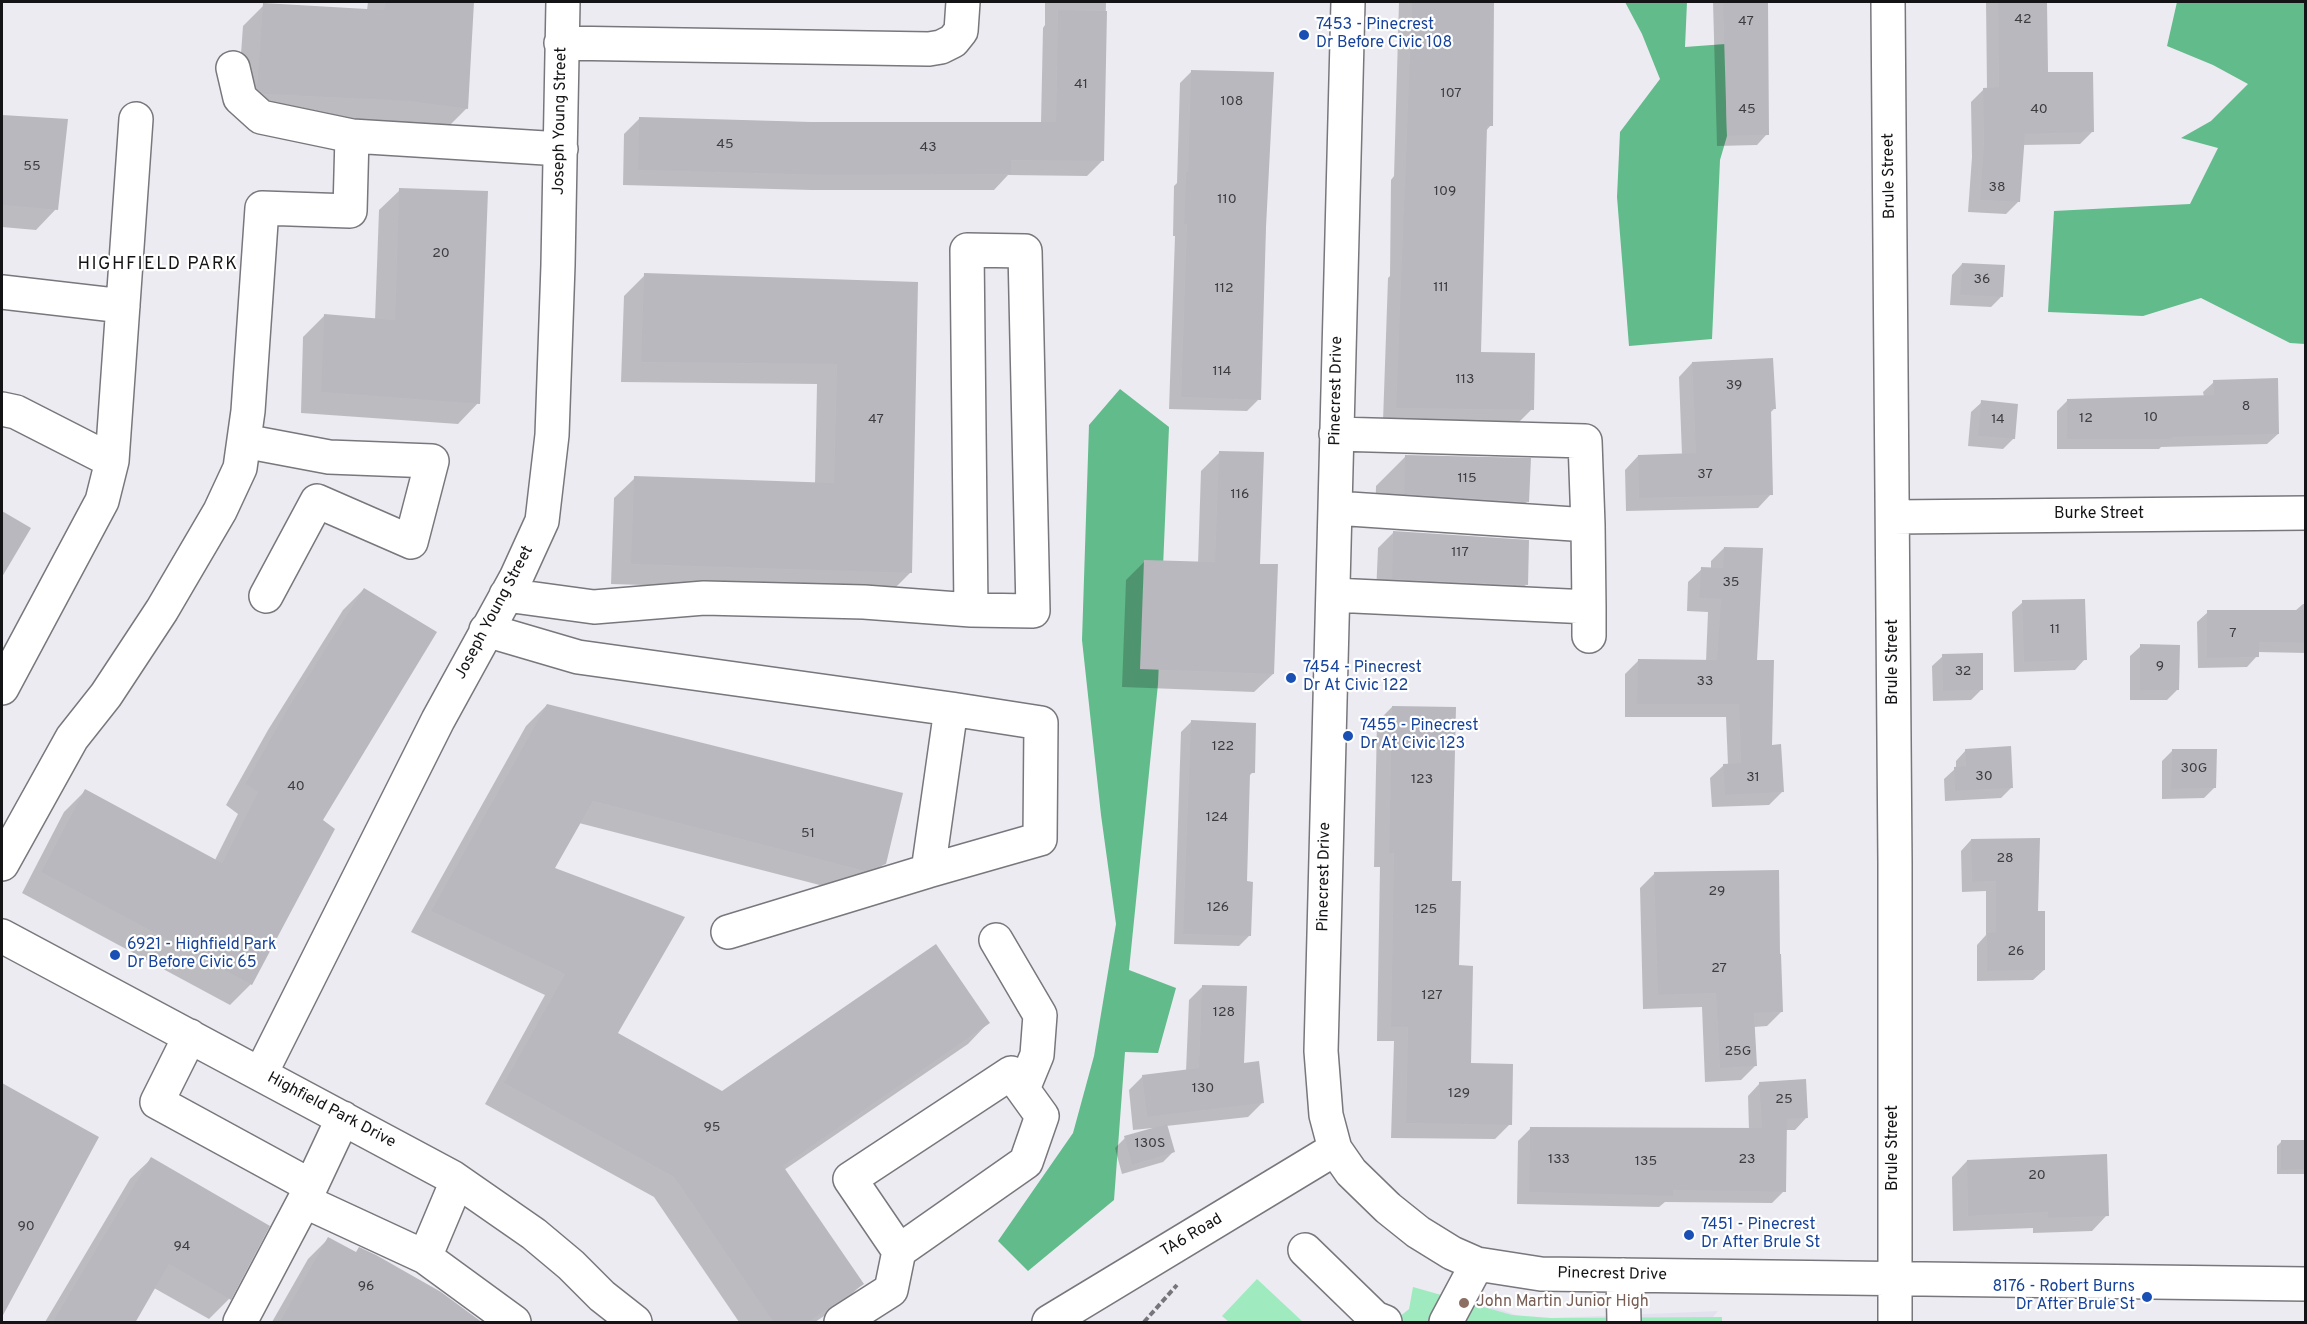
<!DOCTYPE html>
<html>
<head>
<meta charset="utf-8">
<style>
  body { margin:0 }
  #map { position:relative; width:2307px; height:1324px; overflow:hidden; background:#ecebf1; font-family:Overpass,sans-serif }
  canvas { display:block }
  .frame { position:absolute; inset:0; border:3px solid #141315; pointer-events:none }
</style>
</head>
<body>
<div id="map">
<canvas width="2307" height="1324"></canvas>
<div class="frame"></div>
</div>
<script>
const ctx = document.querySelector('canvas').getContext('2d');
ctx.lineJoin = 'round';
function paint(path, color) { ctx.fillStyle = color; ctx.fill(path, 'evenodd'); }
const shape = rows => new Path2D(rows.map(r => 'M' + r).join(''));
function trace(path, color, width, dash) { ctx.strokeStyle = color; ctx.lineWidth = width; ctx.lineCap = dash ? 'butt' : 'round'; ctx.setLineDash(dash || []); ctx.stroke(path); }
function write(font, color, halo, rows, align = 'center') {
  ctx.font = font + ' Overpass,sans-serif'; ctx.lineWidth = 4.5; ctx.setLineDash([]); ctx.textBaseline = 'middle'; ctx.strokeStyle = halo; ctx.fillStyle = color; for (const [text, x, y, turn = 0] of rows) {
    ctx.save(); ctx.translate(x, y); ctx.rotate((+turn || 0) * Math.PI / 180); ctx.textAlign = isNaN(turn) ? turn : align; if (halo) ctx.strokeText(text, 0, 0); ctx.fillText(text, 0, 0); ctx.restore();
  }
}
paint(shape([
  [1458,1294,1527,1319,1718,1311,1709,1322,1422,1322]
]), '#e4e1ef');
paint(shape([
  [1257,1279,1303,1322,1229,1322,1222,1316],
  [1413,1287,1512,1315,1551,1318,1722,1317,1722,1322,1393,1322,1409,1309]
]), '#a0eabf');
paint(shape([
  [1625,2,1687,2,1685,47,1752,42,1726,85,1727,136,1720,160,1712,339,1629,346,1617,197,1620,132,1660,79,1642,34],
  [2177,2,2305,2,2305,344,2290,343,2201,298,2143,316,2048,312,2054,211,2190,204,2218,148,2181,138,2211,121,2248,84,2213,65,2167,46],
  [1120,389,1169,427,1158,684,1129,970,1176,988,1158,1053,1125,1052,1114,1200,1028,1271,998,1241,1073,1133,1094,1056,1116,924,1101,815,1082,640,1089,425]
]), '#62bb8b');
paint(shape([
  [368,2,472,2,467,108,446,129,237,109,243,26,264,5,367,10],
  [1045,2,1106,2,1103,160,1087,176,1008,175,994,190,811,190,623,185,624,134,640,118,835,123,1041,123,1043,28,1045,25],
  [1399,2,1493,2,1491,125,1485,132,1480,353,1532,409,1518,423,1383,421,1388,278,1390,276,1391,180,1394,176],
  [1713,2,1768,2,1767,134,1757,145,1717,146],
  [1986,2,2046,2,2047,74,2092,132,2080,144,2022,145,2018,202,2006,214,1968,212,1972,157,1971,102,1984,89,1987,89],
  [1192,71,1269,136,1259,399,1247,411,1169,409,1175,236,1173,236,1174,186,1177,183,1180,83],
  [2,117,67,120,56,209,36,230,2,227],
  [400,190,478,403,458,424,301,413,303,337,324,316,375,320,379,210],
  [1962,264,2001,297,1991,307,1950,305,1952,275],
  [645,275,917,283,910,573,890,593,611,584,614,498,635,478,815,483,817,384,621,382,624,296],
  [1692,363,1774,409,1770,413,1771,494,1758,508,1626,511,1625,470,1638,456,1682,455,1679,377],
  [2214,382,2278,434,2267,444,2161,447,2159,449,2057,449,2057,411,2067,401,2204,397,2203,392],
  [1982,402,2014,438,2003,449,1968,446,1971,412],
  [1220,452,1258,565,1273,674,1254,692,1122,687,1126,580,1145,561,1198,563,1201,471],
  [1406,456,1527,502,1498,531,1375,523,1376,486],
  [2,513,29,529,2,574],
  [1394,532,1526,585,1510,601,1376,594,1378,548],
  [1724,548,1755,661,1771,746,1782,792,1769,805,1712,807,1710,778,1724,765,1728,765,1726,717,1625,717,1625,674,1638,661,1706,661,1708,612,1687,611,1688,582,1702,569,1711,569,1711,561],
  [364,589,321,821,251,984,230,1005,22,893,64,812,85,791,215,860,238,814,226,805,268,730,343,610],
  [2023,602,2085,659,2075,670,2014,672,2012,612],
  [2303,604,2306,604,2306,653,2257,652,2257,656,2247,667,2198,668,2197,622,2208,612,2295,611],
  [2141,646,2177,690,2167,700,2130,700,2130,656],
  [1943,656,1982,689,1971,700,1933,701,1932,666],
  [547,705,885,863,863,885,843,891,579,823,553,869,616,1034,722,1092,988,1023,968,1044,784,1170,862,1284,841,1305,815,1322,739,1322,654,1197,485,1104,545,995,411,932,526,726],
  [1392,707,1451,882,1458,967,1470,1065,1510,1124,1495,1139,1391,1138,1394,1041,1377,1041,1380,867,1374,867,1377,722],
  [1191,722,1253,772,1248,777,1246,883,1249,936,1239,946,1174,944,1181,732],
  [1966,750,2012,787,2001,798,1945,801,1944,779,1956,768,1956,761],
  [2172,751,2215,787,2204,798,2162,799,2162,761],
  [1971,840,2037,912,2044,970,2033,980,1977,981,1977,945,1986,935,1986,891,1962,892,1961,851],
  [1655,873,1778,956,1782,1011,1767,1026,1754,1027,1756,1065,1741,1080,1705,1082,1702,1007,1643,1009,1640,888],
  [1203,986,1263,1102,1248,1117,1166,1126,1173,1152,1163,1162,1122,1174,1115,1148,1125,1138,1153,1130,1153,1128,1133,1130,1129,1090,1143,1076,1186,1071,1189,1000],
  [1760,1083,1807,1117,1795,1130,1785,1130,1784,1191,1772,1203,1665,1202,1659,1207,1517,1204,1518,1141,1531,1128,1749,1130,1748,1096],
  [2,1085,97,1138,2,1314],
  [2282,1141,2306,1141,2306,1172,2304,1174,2277,1174,2277,1146],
  [151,1159,229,1299,209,1319,154,1288,134,1322,45,1322,130,1179],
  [1967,1161,2107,1215,2092,1231,2033,1233,2033,1228,1953,1231,1952,1177],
  [328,1239,480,1322,272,1322,308,1259]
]), '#0003');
paint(shape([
  [385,2,474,2,468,109,408,101,264,94,257,88,263,3,384,10],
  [1412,2,1494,2,1493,126,1487,126,1481,352,1535,353,1534,410,1396,408],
  [1723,2,1768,2,1769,135,1727,136],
  [1998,2,2047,2,2048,72,2093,72,2094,132,2025,134,2020,202,1980,200,1984,144,1983,88,1999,87],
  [1058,10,1107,11,1104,161,1011,160,1011,174,828,175,638,170,639,117,811,122,1056,122],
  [1191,70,1274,72,1266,227,1261,400,1181,397,1187,224,1184,224,1186,172,1188,172],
  [2,115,68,119,58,210,2,205],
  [399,188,488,191,480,404,321,392,324,314,395,320],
  [1962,263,2005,265,2003,297,1960,295],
  [644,273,918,282,912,573,631,564,634,476,834,483,837,364,641,362],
  [1773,358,1776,409,1771,409,1773,495,1639,498,1638,455,1696,453,1692,362],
  [2278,378,2279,434,2171,437,2171,439,2067,439,2067,399,2214,395,2213,380],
  [1981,400,2018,404,2015,439,1978,436],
  [1219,451,1264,452,1260,564,1278,564,1274,674,1140,669,1144,560,1215,562],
  [1405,455,1531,458,1529,502,1404,494],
  [2,511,31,528,2,577],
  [1393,531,1529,540,1528,585,1392,579],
  [1724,547,1763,548,1757,660,1774,660,1772,745,1781,744,1784,792,1725,795,1723,764,1741,763,1739,704,1637,704,1638,659,1717,660,1721,599,1699,598,1701,567,1723,568],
  [364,588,437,632,323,820,335,829,252,985,41,872,85,789,222,863,258,792,245,784,288,708],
  [2085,599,2087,660,2024,662,2022,600],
  [2207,610,2306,610,2306,643,2259,642,2259,657,2207,658],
  [2140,644,2180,645,2179,690,2140,690],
  [1983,653,1983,690,1943,691,1942,654],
  [547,704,903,793,886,864,865,871,593,801,555,868,685,917,618,1033,722,1091,936,944,990,1023,783,1166,864,1284,807,1323,774,1323,674,1177,504,1083,565,974,431,911],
  [1392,706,1456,707,1452,881,1461,881,1459,965,1473,966,1471,1063,1513,1064,1512,1125,1406,1123,1408,1027,1391,1027,1394,853,1389,853],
  [1191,720,1256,723,1255,773,1250,773,1247,881,1253,882,1251,936,1183,934],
  [2011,746,2013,788,1955,791,1954,767,1966,766,1965,749],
  [2172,749,2217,749,2216,788,2171,789],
  [2040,838,2038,911,2045,911,2045,970,1987,971,1987,933,1996,932,1996,881,1972,882,1971,839],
  [1779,870,1780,954,1781,954,1783,1012,1754,1013,1757,1066,1720,1068,1716,993,1658,995,1654,872],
  [1202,985,1247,986,1244,1063,1259,1061,1264,1103,1147,1117,1142,1075,1199,1068],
  [1806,1079,1808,1118,1787,1119,1786,1192,1673,1190,1673,1196,1529,1192,1530,1127,1762,1128,1759,1082],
  [2,1083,99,1137,2,1317],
  [1167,1124,1175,1152,1132,1165,1124,1136],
  [2281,1140,2306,1140,2306,1169,2281,1170],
  [2107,1154,2109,1216,2048,1218,2048,1212,1968,1216,1967,1160],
  [151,1157,270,1226,231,1300,169,1264,135,1323,52,1323],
  [328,1237,356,1252,359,1247,376,1255,441,1292,483,1323,279,1323]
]), '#b9b8be');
const minor = shape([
  [1348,2,1321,1051,1326,1115,1335,1149,1351,1172,1388,1208,1418,1232,1452,1253,1477,1264,1541,1274,2306,1284],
  [1888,2,1895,862,1895,1322],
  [561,43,929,49,941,47,953,41,961,31,963,2],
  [233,68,240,98,261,117,352,136,561,149],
  [2,292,123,306],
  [2,409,16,412,112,461,102,501,2,688],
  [244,441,329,457,432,461,411,542,317,501,266,596],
  [112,461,136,119],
  [1335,508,1588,525,1585,441,1336,434],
  [1893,517,2306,513],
  [1588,525,1589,607],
  [506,595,594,607,704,598,864,602,971,610,967,250,1025,251,1033,611,971,610],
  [1333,595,1589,607,1589,636],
  [486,630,578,657,951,709,928,871,728,932],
  [2,864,72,738,106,695,162,610,220,511,240,468,248,411,262,208,350,211,352,136],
  [928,871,1040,839,1041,723,951,709],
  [2,936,452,1177,534,1234,571,1265,602,1296,635,1322],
  [996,940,1040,1015,1037,1055,1023,1089],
  [190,1036,157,1102,311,1186],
  [261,1073,438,720,516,578,542,521,552,435,558,265,563,2],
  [304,1201,425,1257,457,1181],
  [1305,1250,1375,1318,1385,1322],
  [425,1257,514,1322],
  [1623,1275,1624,1322],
  [240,1322,304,1201,343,1118],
  [841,1322,891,1290,899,1251,1026,1162,1042,1116,1011,1073,850,1179,899,1251],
  [1049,1322,1335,1149],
  [1446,1322,1477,1264]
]);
trace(minor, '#78777c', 36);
trace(shape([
  [1144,1322,1177,1285]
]), '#767579', 4, [6, 3]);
trace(minor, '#fff', 33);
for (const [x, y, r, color] of [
  [1304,35,6,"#1a4fb4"],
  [1291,678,6,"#1a4fb4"],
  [1348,736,6,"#1a4fb4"],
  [115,955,6,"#1a4fb4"],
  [1689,1235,6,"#1a4fb4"],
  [2147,1297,6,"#1a4fb4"],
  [1464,1303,6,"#8d6e63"]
]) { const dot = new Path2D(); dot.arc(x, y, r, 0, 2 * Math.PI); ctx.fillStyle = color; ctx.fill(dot); trace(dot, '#fff', 2); }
write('14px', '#3d3c3f', null, [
  ["42",2023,20],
  ["47",1746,22],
  ["41",1081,85],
  ["107",1451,94],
  ["108",1232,102],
  ["45",1747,110],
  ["40",2039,110],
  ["45",725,145],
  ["43",928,148],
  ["55",32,167],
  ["38",1997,188],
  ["109",1445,192],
  ["110",1227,200],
  ["20",441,254],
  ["36",1982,280],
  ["111",1441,288],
  ["112",1224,289],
  ["114",1222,372],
  ["113",1465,380],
  ["39",1734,386],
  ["8",2246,407],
  ["10",2151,418],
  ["12",2086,419],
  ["47",876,420],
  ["14",1998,420],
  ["37",1705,475],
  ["115",1467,479],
  ["116",1240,495],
  ["117",1460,553],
  ["35",1731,583],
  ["11",2055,630],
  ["7",2233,634],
  ["9",2160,667],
  ["32",1963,672],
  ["33",1705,682],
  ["122",1223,747],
  ["30G",2194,769],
  ["30",1984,777],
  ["31",1753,778],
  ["123",1422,780],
  ["40",296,787],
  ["124",1217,818],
  ["51",808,834],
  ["28",2005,859],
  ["29",1717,892],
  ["126",1218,908],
  ["125",1426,910],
  ["26",2016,952],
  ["27",1719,969],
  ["127",1432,996],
  ["128",1224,1013],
  ["25G",1738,1052],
  ["130",1203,1089],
  ["129",1459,1094],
  ["25",1784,1100],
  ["95",712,1128],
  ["130S",1150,1144],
  ["133",1559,1160],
  ["23",1747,1160],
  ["135",1646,1162],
  ["20",2037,1176],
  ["90",26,1227],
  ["94",182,1247],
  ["96",366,1287]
]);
write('16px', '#164399', '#fff', [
  ["7453 - Pinecrest",1316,26],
  ["Dr Before Civic 108",1316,44],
  ["7454 - Pinecrest",1303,669],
  ["Dr At Civic 122",1303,687],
  ["7455 - Pinecrest",1360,727],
  ["Dr At Civic 123",1360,745],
  ["6921 - Highfield Park",127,946],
  ["Dr Before Civic 65",127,964],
  ["7451 - Pinecrest",1701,1226],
  ["Dr After Brule St",1701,1244],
  ["8176 - Robert Burns",2135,1288,"right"],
  ["Dr After Brule St",2135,1306,"right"]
], 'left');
write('16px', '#141315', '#fff', [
  ["Joseph Young Street",561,121,-89],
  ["Brule Street",1890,176,-91],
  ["Pinecrest Drive",1337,391,-89],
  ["Burke Street",2099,515],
  ["Joseph Young Street",495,613,-62],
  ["Brule Street",1894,662,-90],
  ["Pinecrest Drive",1325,877,-89],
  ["Highfield Park Drive",331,1111,28],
  ["Brule Street",1894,1148,-90],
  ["TA6 Road",1192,1236,-31],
  ["Pinecrest Drive",1612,1275,1]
]);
write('16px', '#785e54', '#fff', [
  ["John Martin Junior High",1476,1303]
], 'left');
ctx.letterSpacing = '1.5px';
write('18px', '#141315', '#fff', [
  ["HIGHFIELD PARK",158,265]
]);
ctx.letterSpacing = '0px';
</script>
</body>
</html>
